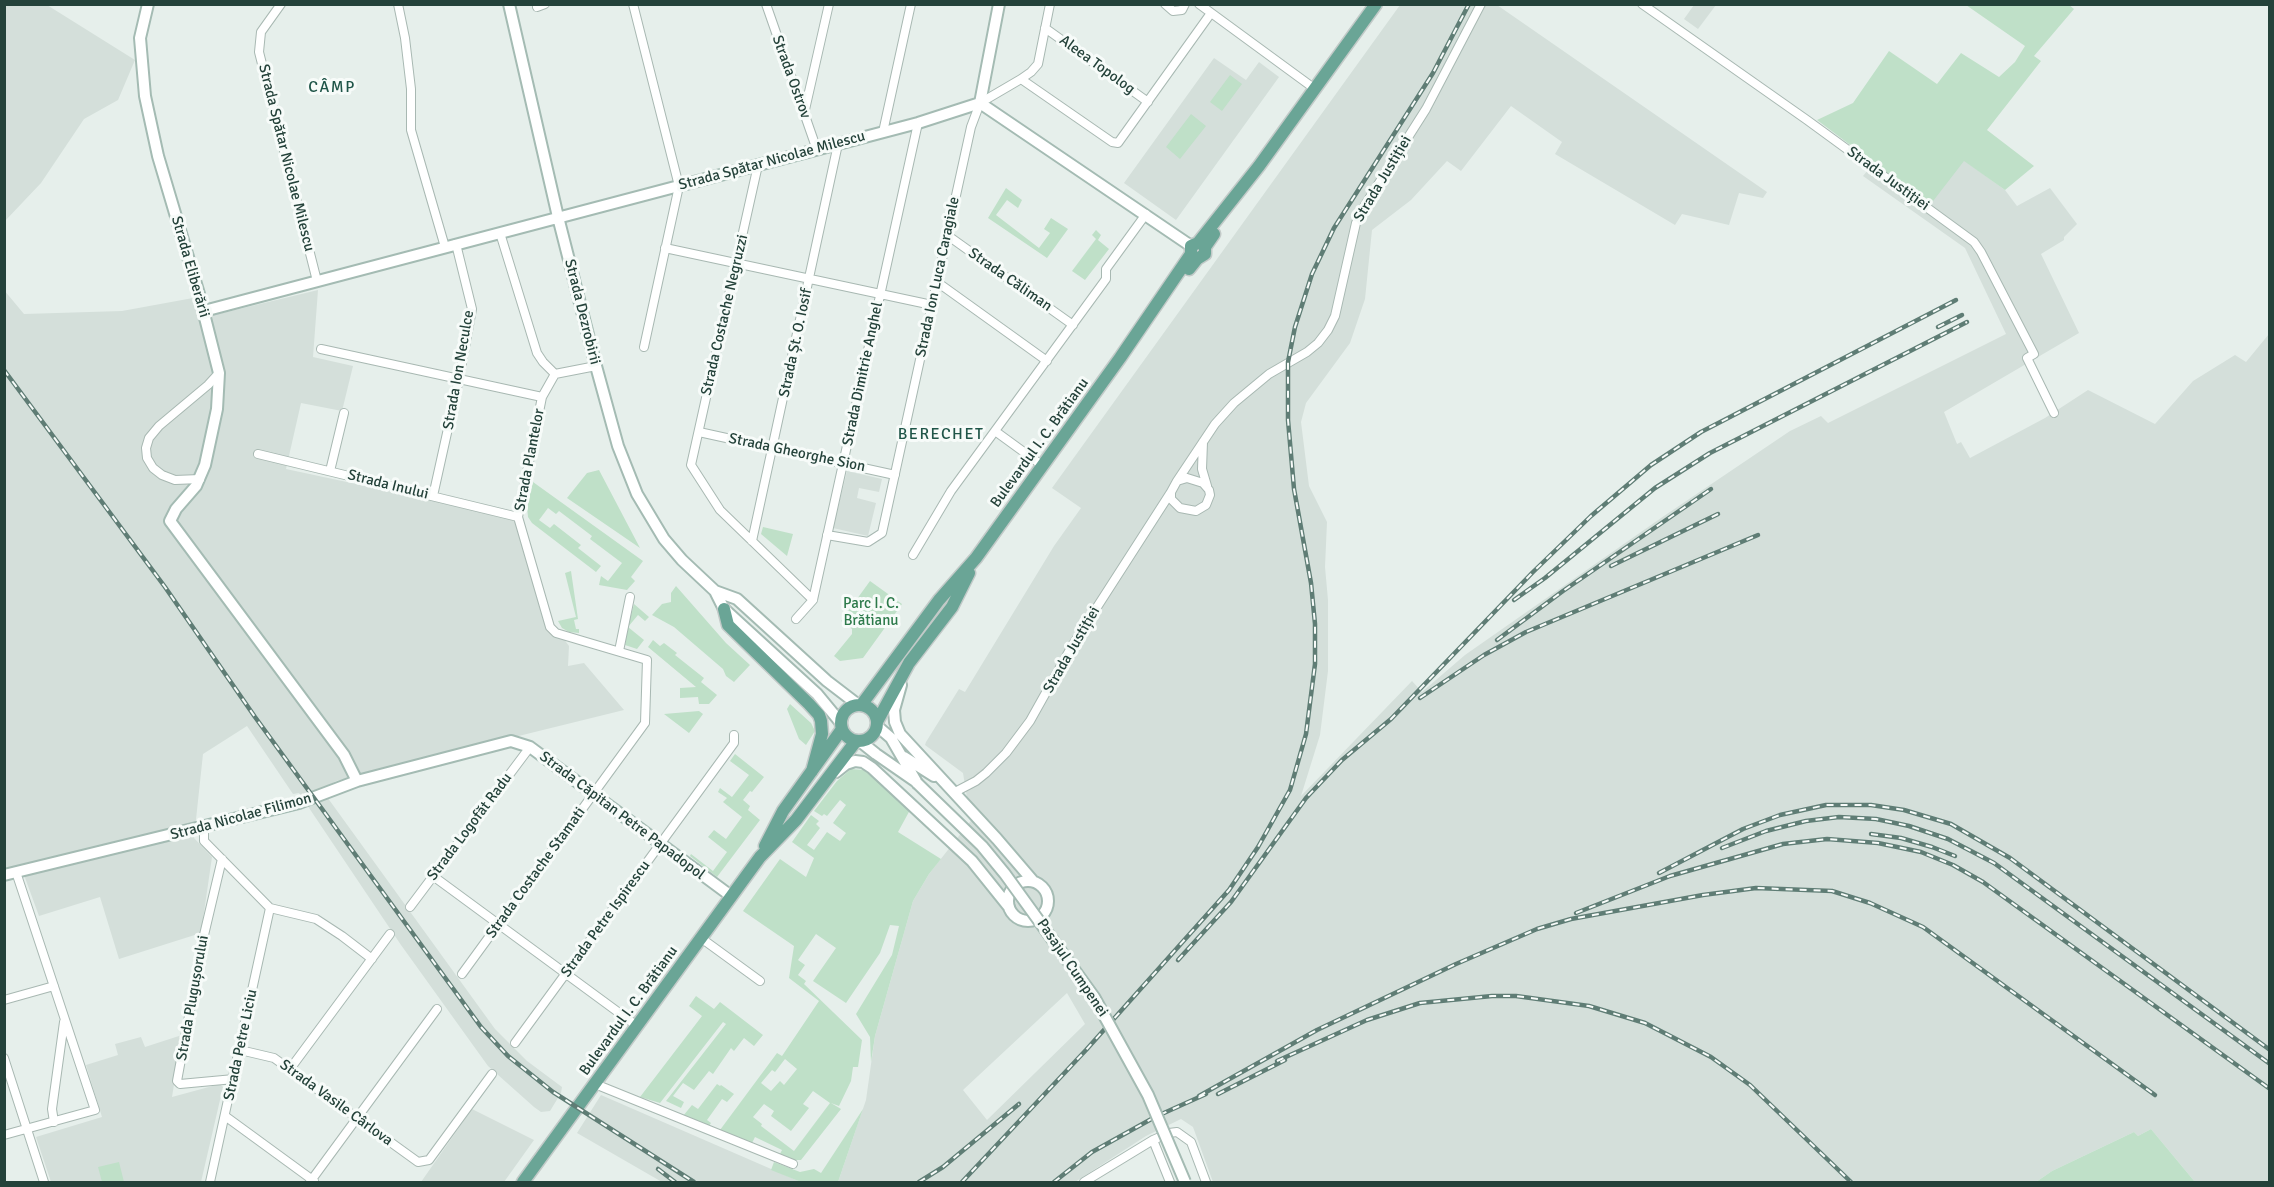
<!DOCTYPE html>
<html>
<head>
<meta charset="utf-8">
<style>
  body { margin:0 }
  #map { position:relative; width:2274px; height:1187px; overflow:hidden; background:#e6efeb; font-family:Signika,sans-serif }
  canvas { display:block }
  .frame { position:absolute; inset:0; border:6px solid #24423a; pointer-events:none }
</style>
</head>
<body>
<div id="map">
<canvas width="2274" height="1187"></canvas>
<div class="frame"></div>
</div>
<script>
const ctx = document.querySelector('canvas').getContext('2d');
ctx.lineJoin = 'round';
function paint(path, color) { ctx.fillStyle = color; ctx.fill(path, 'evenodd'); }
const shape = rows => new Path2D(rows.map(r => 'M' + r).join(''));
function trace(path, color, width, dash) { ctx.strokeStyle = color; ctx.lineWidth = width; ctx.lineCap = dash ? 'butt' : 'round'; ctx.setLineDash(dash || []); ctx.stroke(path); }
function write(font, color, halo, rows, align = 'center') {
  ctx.font = font + ' Signika,sans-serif'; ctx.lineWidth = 6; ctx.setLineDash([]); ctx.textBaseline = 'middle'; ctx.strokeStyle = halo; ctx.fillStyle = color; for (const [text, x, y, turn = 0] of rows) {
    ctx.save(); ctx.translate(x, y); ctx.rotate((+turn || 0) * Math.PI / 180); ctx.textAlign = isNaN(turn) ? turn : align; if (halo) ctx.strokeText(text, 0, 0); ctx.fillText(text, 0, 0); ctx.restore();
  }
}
paint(shape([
  [5,4,47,5,135,60,118,100,84,119,41,183,5,221],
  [1400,5,1497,5,1767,192,1763,198,1739,193,1729,225,1682,214,1675,225,1555,154,1562,142,1511,106,1461,171,1447,161,1411,200,1372,230,1365,299,1350,343,1306,403,1301,422,1309,486,1327,522,1325,567,1328,600,1328,671,1320,735,1301,796,1412,681,1422,692,1465,655,1661,518,1790,431,1821,416,1828,423,2006,334,1965,248,1863,176,1873,164,1964,160,2005,190,2017,206,2050,188,2077,224,2064,237,2064,240,2041,254,2079,333,1944,412,1957,444,1961,442,1970,458,2045,418,2088,390,2155,424,2193,381,2235,355,2246,362,2269,334,2269,1182,2195,1182,2151,1129,2138,1136,2134,1132,2052,1171,2036,1182,1213,1182,1193,1127,1181,1119,1146,1136,1075,1182,838,1182,866,1100,875,1036,913,901,929,874,977,813,967,798,963,773,925,745,926,742,959,689,965,692,1054,546,1081,508,1052,488],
  [1067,993,1085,1024,987,1120,963,1090],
  [1694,5,1716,5,1698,29,1684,19],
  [1214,58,1246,80,1259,62,1279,77,1176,220,1124,183],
  [4,290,24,314,122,311,204,296,210,316,318,290,313,357,353,366,342,411,301,403,286,469,520,519,555,627,569,646,568,666,584,663,624,710,336,781,322,790,495,1029,527,1061,562,1087,561,1093,550,1111,541,1112,534,1107,488,1066,401,945,299,793,293,794,247,726,203,754,194,838,212,857,201,933,119,959,100,897,39,916,24,875,5,880],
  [847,471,882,479,879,492,859,488,857,498,876,503,868,536,833,528],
  [182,1035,172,1097,220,1084,223,1087,201,1182,51,1182,36,1137,102,1117,86,1065,118,1055,115,1044,141,1037,145,1047],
  [601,1095,801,1182,662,1182,577,1133],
  [472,1109,534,1140,504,1182,421,1182]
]), '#d4dfda');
paint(shape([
  [2068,4,2074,9,2034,56,2041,61,1987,130,2034,166,2005,190,1964,161,1930,205,1817,120,1853,103,1889,51,1937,84,1961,53,1999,77,2015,62,2025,46,1966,5],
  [1230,75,1242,84,1222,111,1210,102],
  [1191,114,1206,126,1180,159,1166,147],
  [1006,188,1022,200,1018,208,1007,200,996,215,1039,248,1050,233,1044,229,1051,218,1068,229,1047,258,988,218],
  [1096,230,1101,235,1098,240,1109,249,1085,280,1072,271,1096,239,1092,235],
  [599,470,640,548,567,498,587,473],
  [533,482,643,561,631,577,635,581,627,590,599,585,601,576,608,581,622,563,590,539,592,536,559,511,556,514,548,508,539,520,550,528,554,524,581,545,578,548,601,566,596,572,532,523,528,517,527,507],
  [763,527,793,534,787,556,761,534],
  [571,571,578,619,574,620,576,629,579,629,579,633,569,632,562,628,558,621,576,617,565,573],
  [870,581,902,604,863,658,840,661,834,656,852,634,852,629,841,621],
  [676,586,726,643,750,665,734,682,726,676,723,669,674,627,652,615,662,604,671,602,671,593],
  [634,604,649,617,645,621,638,615,628,627,644,640,637,649,625,645,628,627],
  [653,640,660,646,664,643,677,653,675,655,704,678,701,682,717,695,709,704,699,704,698,697,680,698,680,688,696,687,648,647],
  [790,704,811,723,815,731,806,745,799,739,787,709],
  [699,711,703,714,689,733,664,714],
  [735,754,764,777,752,792,750,791,743,800,750,806,748,810,760,820,717,877,690,856,691,854,713,871,727,852,708,837,714,830,726,839,742,817,723,802,727,798,718,792,720,788,732,797,749,775,730,761],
  [851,769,864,770,910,810,898,832,941,859,929,874,913,901,875,1036,871,1062,870,1037,856,1014,892,955,899,926,890,925,880,953,846,1003,813,981,836,948,816,934,798,960,805,965,798,975,806,981,804,984,862,1040,858,1067,853,1067,851,1081,839,1106,831,1103,841,1109,801,1160,792,1160,780,1154,782,1150,755,1137,752,1143,720,1130,777,1053,782,1056,819,1001,789,978,794,946,743,911,780,859,806,877,814,858,792,842,811,815,819,821,816,824,820,828,807,845,814,850,827,832,840,841,846,833,833,823,846,805,840,800,827,816,824,814,822,816,814,811,837,781],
  [785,1059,797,1069,784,1085,780,1081,771,1091,761,1083,772,1070,775,1072],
  [813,1091,830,1103,794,1151,761,1126,762,1124,753,1117,764,1104,774,1111,771,1116,791,1131,809,1108,803,1104],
  [696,996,714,1009,720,1002,763,1035,754,1046,744,1038,734,1051,731,1048,713,1074,709,1071,694,1090,683,1083,673,1096,684,1102,681,1108,666,1101,726,1024,723,1022,660,1103,640,1097,702,1016,689,1006],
  [717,1084,720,1086,721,1085,734,1094,727,1102,722,1099,707,1120,711,1123,709,1126,683,1116,692,1105,698,1109],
  [863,1109,838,1182,801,1182,771,1170,774,1162,800,1172,814,1169,821,1173],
  [2151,1129,2195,1182,2036,1182,2052,1171,2134,1132,2138,1136],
  [119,1162,124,1182,102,1182,98,1167]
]), '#bfe0c8');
const street = shape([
  [281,4,261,32,259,52,317,281],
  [398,4,405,38,411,89,411,130,445,247],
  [633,4,679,186,644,347],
  [766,4,817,150],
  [1165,4,1173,11,1182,10,1185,4],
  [1199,4,1315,89],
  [1642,4,1807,120,1974,242,1981,252,2034,354,2027,358,2054,413],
  [537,7,545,4],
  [1045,28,1148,102],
  [1021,79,1112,142,1118,143,1211,13],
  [804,114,829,4],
  [883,132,911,4],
  [758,165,691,465,720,510,813,600],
  [500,233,537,353,543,362,555,374],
  [947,235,1073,325],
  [665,248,932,305],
  [937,282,1047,361],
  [321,349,542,397],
  [555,374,596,366],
  [995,431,1043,466],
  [699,432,895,475],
  [1203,442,1202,469,1207,486],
  [258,454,518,517],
  [330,471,344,413],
  [1187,478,1203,483,1209,490,1210,495,1206,505,1196,511,1180,508,1171,499,1171,492,1177,481,1187,478],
  [200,479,175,480,162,475,153,468,147,458,146,448,149,438,159,426,208,385,219,373],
  [1177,481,1215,424,1234,403,1269,374,1307,352,1318,343,1328,330,1335,316,1356,223,1365,205,1426,109,1481,4],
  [433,496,459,379,472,309,456,244],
  [827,535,868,542,882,533,971,127,980,103,1021,79,1031,72,1038,64,1050,4],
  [752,541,838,144],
  [913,555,951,491,1106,279,1106,269,1146,214],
  [796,619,813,600,918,123],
  [619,651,630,597],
  [955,792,976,781,986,773,1006,753,1030,721,1072,646,1171,492],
  [204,827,204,841,270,908,316,919,342,936,372,959],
  [222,859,204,935,177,1081,180,1084,234,1079],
  [433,876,637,1026],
  [410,907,530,747],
  [701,938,760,981],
  [462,974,645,723,647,660,556,633,550,627,518,517,542,397,555,374],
  [4,1000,54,986],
  [515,1043,734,743,734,735],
  [240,1050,274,1058,418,1162,429,1160,492,1074],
  [4,1058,44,1182],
  [290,1069,390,934],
  [595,1084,793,1164],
  [225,1116,314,1181],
  [54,1122,52,1109,64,1022],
  [4,1135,95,1110,16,872],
  [1153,1140,1170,1182],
  [210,1182,270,908],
  [310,1182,437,1009],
  [1084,1182,1153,1140,1169,1133,1177,1132,1191,1142,1206,1182]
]);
const secondary = shape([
  [148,4,140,38,145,96,158,156,199,294,219,373,217,409,205,465,196,486,176,509,170,521,344,755,357,781],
  [509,4,558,217,596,366,618,446,637,494,664,539,682,560,715,591,724,609,817,694,841,723],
  [980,103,999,4],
  [204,311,918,123,980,103,1191,246],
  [715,591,737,599,827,681,857,704],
  [901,685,894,710,895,722,900,734,997,839,1033,881],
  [877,726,891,738,917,783],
  [861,742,876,754,915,781],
  [904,757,934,776],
  [836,772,846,764,855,761,863,762,872,768,972,861,1009,907],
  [4,875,299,803,357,781,511,741,530,747,731,896],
  '1008 901a20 20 0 1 1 40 0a20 20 0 1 1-40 0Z'
]);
const primary = shape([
  [1191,254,1191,246,1198,243,1259,166,1376,4],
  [1189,269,1197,259,1205,254,1205,247,1214,234],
  [724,609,728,625,809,704,819,715,821,721,822,734,812,771],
  [862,704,939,600,976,558,1120,358,1191,254],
  '841 723a18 18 0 1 1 36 0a18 18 0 1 1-36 0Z',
  [878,720,909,663,952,607,969,573],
  [765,846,783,811,842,729],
  [523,1182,760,857,796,820,856,741]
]);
trace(street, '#a8b8b2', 10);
trace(secondary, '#a4bbb3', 14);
trace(primary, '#c2cac8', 15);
trace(street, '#fff', 8);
trace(secondary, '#fff', 10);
trace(primary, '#6aa596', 12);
const rail = shape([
  [1938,327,1962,315],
  [4,370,165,587,255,717,481,1027,508,1056,553,1092,694,1182],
  [1611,566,1718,514],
  [1514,600,1545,578,1655,488,1710,453,1967,322],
  [1497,640,1563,591,1711,489],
  [1420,698,1484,655,1526,632,1758,535],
  [1871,834,1901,838,1932,847,1955,856],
  [1722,848,1766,831,1806,821,1839,817,1876,819,1909,826,1948,839,1994,863,2270,1064],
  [1659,873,1743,829,1780,815,1826,805,1871,805,1904,810,1951,824,2010,858,2270,1050],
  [1576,913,1670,876,1783,844,1827,839,1878,843,1921,852,1953,865,1983,882,2270,1089],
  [1178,960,1231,902,1306,798,1342,760,1391,719,1533,572,1591,516,1651,465,1701,432,1956,300],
  [1277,1061,1367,1020,1420,1003,1492,996,1516,996,1589,1006,1645,1023,1711,1057,1750,1085,1851,1182],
  [1218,1094,1285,1060],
  [1199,1096,1317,1030,1456,964,1537,929,1571,919,1703,895,1756,888,1832,891,1870,903,1923,927,2155,1095],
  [658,1169,675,1182],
  [919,1182,943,1167,1019,1104],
  [962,1182,1086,1050,1229,890,1258,847,1290,790,1306,734,1315,664,1315,624,1311,583,1294,489,1288,420,1288,362,1295,327,1312,274,1334,228,1433,73,1469,4],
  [1054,1182,1092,1152,1155,1117,1206,1094]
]);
trace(rail, '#5f7d75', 4.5);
trace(rail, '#f7fbf9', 2, [7]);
const secondaryBridge = shape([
  [917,783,982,846,1005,874,1094,997,1148,1095,1185,1182]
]);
trace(secondaryBridge, '#a4bbb3', 14, []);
trace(secondaryBridge, '#fff', 10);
write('15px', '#24423a', '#f7fbf9', [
  ["Aleea Topolog",1097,65,36],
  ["Strada Ostrov",791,77,70],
  ["Strada Spătar Nicolae Milescu",286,158,76],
  ["Strada Spătar Nicolae Milescu",772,161,-15],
  ["Strada Justiției",1383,179,-59],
  ["Strada Justiției",1888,179,36],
  ["Strada Eliberării",190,267,74],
  ["Strada Ion Luca Caragiale",938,277,-78],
  ["Strada Căliman",1010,280,35],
  ["Strada Dezrobirii",582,312,76],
  ["Strada Costache Negruzzi",725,315,-77],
  ["Strada Șt. O. Iosif",796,343,-78],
  ["Strada Ion Neculce",459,370,-80],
  ["Strada Dimitrie Anghel",863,374,-78],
  ["Bulevardul I. C. Brătianu",1040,443,-54],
  ["Strada Gheorghe Sion",797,453,12],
  ["Strada Plantelor",530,460,-79],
  ["Strada Inului",388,485,14],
  ["Strada Justiției",1072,650,-60],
  ["Strada Căpitan Petre Papadopol",622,816,37],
  ["Strada Nicolae Filimon",241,817,-15],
  ["Strada Logofăt Radu",470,827,-53],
  ["Strada Costache Stamati",536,873,-54],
  ["Strada Petre Ispirescu",606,919,-54],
  ["Pasajul Cumpenei",1072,968,56],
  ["Strada Plugușorului",193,998,-80],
  ["Bulevardul I. C. Brătianu",629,1011,-54],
  ["Strada Petre Liciu",241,1045,-78],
  ["Strada Vasile Cârlova",336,1103,36]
]);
write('15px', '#2d7a4b', '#f7fbf9', [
  ["Parc I. C.",871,604],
  ["Brătianu",871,621]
]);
ctx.letterSpacing = '1.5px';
write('16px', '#1f5548', '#f7fbf9', [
  ["CÂMP",332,88],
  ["BERECHET",941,435]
]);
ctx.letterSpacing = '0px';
</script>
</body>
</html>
